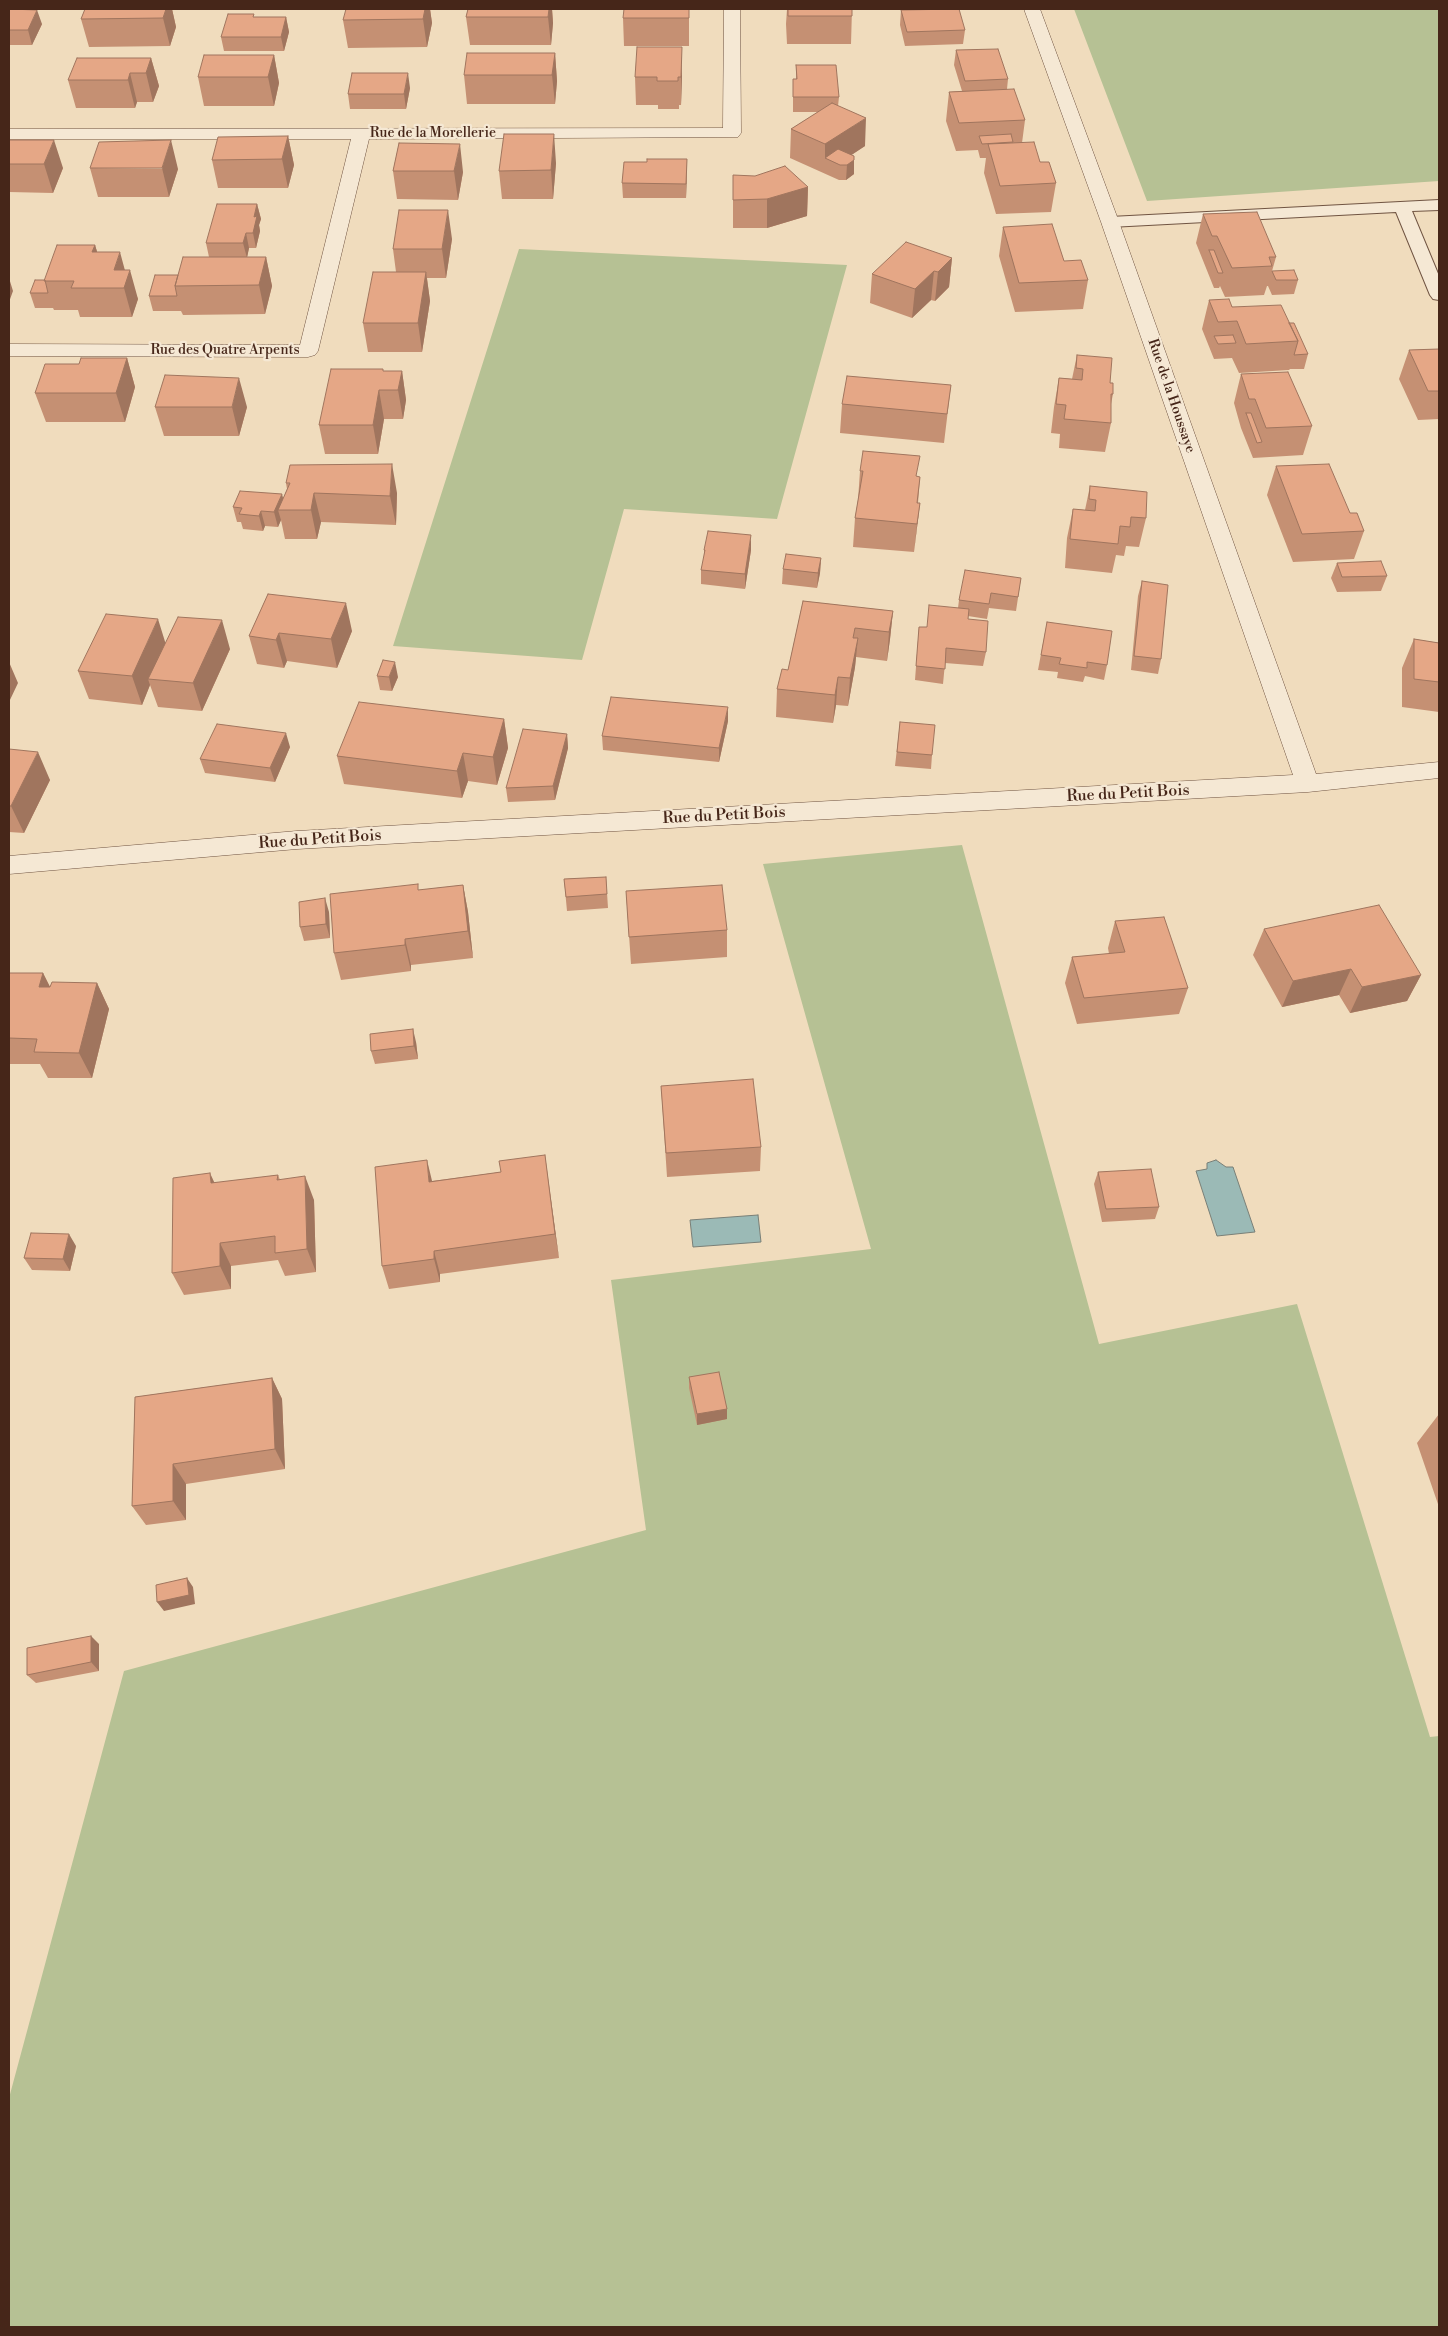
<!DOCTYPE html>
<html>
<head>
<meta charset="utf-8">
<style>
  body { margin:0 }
  #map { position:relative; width:1448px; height:2336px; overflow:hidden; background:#f0dcbd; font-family:"Libre Bodoni",serif }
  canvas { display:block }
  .frame { position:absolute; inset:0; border:10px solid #462619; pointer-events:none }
</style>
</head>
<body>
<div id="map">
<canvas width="1448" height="2336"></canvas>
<div class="frame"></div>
</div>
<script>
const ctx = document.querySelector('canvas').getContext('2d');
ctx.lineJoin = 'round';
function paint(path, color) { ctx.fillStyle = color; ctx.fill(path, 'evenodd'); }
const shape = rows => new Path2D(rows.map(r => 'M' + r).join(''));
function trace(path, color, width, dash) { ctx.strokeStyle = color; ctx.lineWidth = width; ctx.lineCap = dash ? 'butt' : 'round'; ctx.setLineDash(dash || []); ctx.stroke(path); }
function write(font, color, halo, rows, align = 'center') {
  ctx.font = font + ' "Libre Bodoni",serif'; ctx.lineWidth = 4.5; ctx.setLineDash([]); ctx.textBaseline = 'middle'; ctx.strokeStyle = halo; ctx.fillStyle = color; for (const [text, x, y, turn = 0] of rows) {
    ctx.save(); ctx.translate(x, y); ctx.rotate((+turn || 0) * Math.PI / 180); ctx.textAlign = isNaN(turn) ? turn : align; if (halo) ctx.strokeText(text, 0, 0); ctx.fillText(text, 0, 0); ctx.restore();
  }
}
paint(shape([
  [1074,9,1439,9,1439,181,1147,201],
  [519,249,847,265,777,519,624,509,582,660,393,646],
  [962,845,1099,1344,1297,1304,1430,1737,1439,1736,1439,2327,10,2327,9,2098,124,1671,646,1530,611,1280,871,1249,763,864]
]), '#b6c194');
const water = shape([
  [1216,1160,1226,1167,1233,1167,1255,1232,1217,1236,1196,1171,1207,1169,1207,1163,1216,1160],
  [758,1215,761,1242,693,1247,690,1220,758,1215]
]);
paint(water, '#9bbab6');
trace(water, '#797f77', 1);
const service = shape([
  [1439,200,1439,210,1412,211,1439,276,1439,300,1433,299,1430,295,1396,212,1110,227,1104,225,1102,222,1104,219,1110,217,1439,200]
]);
const minor = shape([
  [724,9,740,9,741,133,738,137,369,139,318,351,315,355,308,357,9,356,9,344,300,345,351,139,9,139,9,129,723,128,724,9],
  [1024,9,1040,9,1119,222,1316,774,1439,762,1439,778,1308,792,297,849,9,874,9,856,297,831,1293,775,1101,222,1024,9]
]);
trace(service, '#705442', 2);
trace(minor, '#705442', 1);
paint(service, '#f5e8d4');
paint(minor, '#f5e8d4');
paint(shape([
  [9,9,42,24,32,45,9,45],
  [85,9,172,9,176,27,170,46,89,47,81,19],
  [430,9,432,23,427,47,348,48,343,20],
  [468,9,552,9,553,23,551,45,470,45,466,17],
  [689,9,689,46,624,46,623,18],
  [787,9,852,9,851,44,787,44,786,24],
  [901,10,965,30,963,44,905,46,900,25],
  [286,17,289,32,284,51,224,51,221,37],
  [956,50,1008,79,1007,89,1025,120,1022,143,1040,162,1056,183,1051,212,996,214,984,173,986,158,980,158,978,150,956,151,946,121,949,92,962,91,954,65],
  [555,53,557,81,555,104,467,104,464,75],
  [274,55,279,83,274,106,204,106,198,77],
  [151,58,159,86,153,102,137,102,135,108,76,108,68,80],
  [796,65,839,97,838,106,865,146,851,155,854,160,854,174,846,180,839,180,790,158,791,129,818,112,793,112,793,79,796,79],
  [682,75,681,105,679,105,679,109,658,109,658,105,636,105,635,77],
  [410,88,406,109,350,109,348,94],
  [288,136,294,165,288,188,218,188,212,160],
  [9,140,63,168,53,193,9,192],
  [399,143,463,172,458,200,397,199,393,171],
  [687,159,686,198,623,198,622,183],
  [556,163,553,199,502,199,499,171],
  [90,168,178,169,169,197,98,197],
  [733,175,808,187,807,216,767,228,733,228],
  [257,204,261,219,259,225,260,231,256,248,249,248,247,257,266,257,272,286,265,314,183,315,181,311,153,311,149,296,178,275,209,257,206,243],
  [1203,214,1276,257,1272,271,1298,280,1294,294,1272,295,1268,286,1267,286,1264,295,1225,297,1220,286,1219,288,1214,288,1196,243],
  [1003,227,1064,261,1088,280,1083,309,1015,312,999,256],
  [452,239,446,278,427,278,430,301,422,352,368,352,363,323,396,272,393,249],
  [95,245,97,252,125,270,138,299,132,317,80,317,78,310,54,310,53,308,35,308,30,293,45,280],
  [952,258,949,287,935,301,931,300,912,318,870,303,872,274],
  [1209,300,1289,323,1308,354,1304,369,1290,369,1289,370,1239,373,1232,358,1214,359,1202,329],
  [1439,349,1439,419,1418,420,1399,379,1409,350],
  [1077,355,1110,383,1113,394,1111,404,1111,423,1105,452,1059,448,1060,434,1051,433,1054,407,1059,378,1072,379],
  [127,358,135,387,125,422,46,422,35,393,79,364],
  [383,371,402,371,406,400,403,419,384,419,378,454,325,454,319,425],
  [1241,374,1312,426,1303,455,1253,458,1241,428,1234,403],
  [951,385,944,443,840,433,842,404],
  [155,407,247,407,239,436,164,436],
  [1276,466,1350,513,1364,531,1354,559,1293,562,1267,495],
  [860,471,920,477,918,503,920,503,914,552,853,547,855,518,858,500],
  [286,483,397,493,396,525,321,522,317,539,285,539,281,520,278,527,265,526,263,531,243,529,241,522,237,522,233,507,283,499,287,489],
  [1090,486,1146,518,1139,547,1126,546,1124,556,1116,555,1112,573,1065,568,1067,538,1073,509,1085,510],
  [704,550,751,550,745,589,701,584,701,570,704,557],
  [821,558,820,573,817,588,782,584,783,569],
  [1337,563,1387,576,1381,591,1337,592,1331,578],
  [1021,578,1016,611,989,608,987,619,968,616,968,619,986,652,983,666,945,663,943,684,915,680,919,627,927,627,958,608,959,600],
  [1142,581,1161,659,1158,674,1131,670,1138,596],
  [268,594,352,631,337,668,287,661,284,668,257,664,249,636],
  [803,601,893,611,890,639,887,661,856,657,855,667,848,706,836,705,833,723,776,717,777,689,788,670],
  [1047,622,1107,665,1104,680,1085,676,1083,682,1057,678,1058,672,1038,670],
  [1414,639,1439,643,1439,712,1402,707,1402,668],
  [165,643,230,649,202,711,158,707,150,685,142,705,89,699,78,671],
  [377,676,398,677,392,691,380,690],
  [504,719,508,748,497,785,468,781,462,798,344,784,337,756],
  [728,721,719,762,603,750,602,736],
  [900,722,932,755,931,769,895,766],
  [567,734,568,748,555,800,508,802,506,788],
  [290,747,275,782,205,773,200,759],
  [9,749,50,780,24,833,9,832],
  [606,877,608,908,567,911,564,879],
  [463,885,468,912,473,958,411,965,411,971,341,980,334,953,419,890],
  [626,891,727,930,727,957,631,964],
  [329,912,330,938,304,941,300,927],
  [1115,921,1188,988,1179,1014,1077,1024,1065,983,1072,957,1109,954,1108,948],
  [1264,929,1421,975,1407,1001,1350,1013,1339,995,1282,1007,1253,955],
  [9,973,43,973,50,987,97,983,109,1009,92,1078,48,1078,40,1064,9,1064],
  [416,1042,418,1059,375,1064,371,1051],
  [661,1086,761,1147,760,1171,667,1177],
  [545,1155,559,1258,440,1274,440,1282,389,1289,382,1266,432,1181,501,1172],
  [1098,1172,1159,1207,1155,1219,1102,1222,1094,1184],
  [278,1175,280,1180,314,1200,316,1272,285,1276,278,1260,231,1266,231,1289,184,1295,172,1273,214,1183],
  [76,1246,70,1271,32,1270,24,1258],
  [689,1377,727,1409,727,1419,697,1425,689,1388],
  [272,1378,282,1399,285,1469,186,1484,186,1520,146,1525,132,1506,135,1397],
  [1439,1414,1439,1507,1417,1443],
  [99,1644,99,1671,36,1683,27,1675]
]), '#c59073');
paint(shape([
  [166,9,172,9,176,27,170,46,163,18],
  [425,9,430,9,432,23,427,47,423,19],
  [549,9,552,9,553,23,551,45,548,17],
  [37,10,42,24,32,45,28,30],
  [286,17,289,32,284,51,281,37],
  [682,47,682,75,681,105,681,77],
  [555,53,557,81,555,104,552,75],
  [274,55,279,83,274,106,268,77],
  [151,58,159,86,153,102,146,73],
  [130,73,137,102,135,108,128,80],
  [408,73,410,88,406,109,404,94],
  [866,118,865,146,838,164,825,158,825,144],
  [554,134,556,163,553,199,551,170],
  [288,136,294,165,288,188,282,159],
  [54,140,63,168,53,193,44,164],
  [171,140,178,169,169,197,162,168],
  [460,144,463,172,458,200,454,171],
  [687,159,687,174,686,198,686,184],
  [854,160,854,174,846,180,847,165],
  [808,187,807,216,767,228,767,199],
  [257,204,261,219,259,225,260,231,256,248,253,233,254,217],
  [448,210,452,239,446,278,442,249],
  [246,233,249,248,247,258,243,243],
  [95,245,104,274,92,252],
  [120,252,127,278,130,270,138,299,132,317,124,288,114,270],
  [266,257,272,286,265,314,259,285],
  [952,258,949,287,935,301,938,272],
  [934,271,931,300,912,318,915,289],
  [426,272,430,301,422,352,418,323],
  [9,278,13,291,9,302],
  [127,358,135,387,125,422,116,393],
  [402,371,406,400,403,419,398,390],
  [239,378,247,407,239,436,232,407],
  [379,390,384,419,378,454,373,425],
  [392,464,397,493,396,525,390,496],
  [314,493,321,522,317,539,311,510],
  [282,494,286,509,278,510,281,520,278,527,274,512],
  [920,503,914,552,917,524],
  [261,511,265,526,263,531,259,516],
  [751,535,751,550,745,589,745,574],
  [821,558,820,573,817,588,818,573],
  [346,603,352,631,337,668,331,639],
  [893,611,890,639,887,661,889,632],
  [158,619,167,648,148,679,150,685,142,705,132,676],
  [222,620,230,649,202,711,193,683],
  [279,633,287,661,284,668,276,640],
  [858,638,855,667,848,706,850,678],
  [9,662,18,683,9,702],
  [395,662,398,677,392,691,389,677],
  [838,677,836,705,833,723,835,695],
  [728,707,728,721,719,762,719,748],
  [504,719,508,748,497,785,493,757],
  [286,733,290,747,275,782,270,768],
  [567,734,568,748,555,800,553,786],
  [38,752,50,780,24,833,11,806],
  [463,753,468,781,462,798,457,771],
  [463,885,468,912,473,958,468,931],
  [325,898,329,912,330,938,326,924],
  [405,939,411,965,411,971,405,945],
  [1351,969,1339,995,1282,1007,1293,981],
  [43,973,56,999,39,987],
  [1421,975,1407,1001,1350,1013,1362,987],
  [97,983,109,1009,92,1078,79,1053],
  [413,1029,416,1042,418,1059,414,1046],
  [545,1155,548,1179,559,1258,555,1234],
  [427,1160,433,1185,429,1182],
  [210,1173,221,1197,211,1183],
  [305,1176,314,1200,316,1272,307,1249],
  [69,1234,76,1246,70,1271,63,1259],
  [220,1243,231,1266,231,1289,220,1266],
  [434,1251,440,1274,440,1282,434,1259],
  [272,1378,282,1399,285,1469,275,1449],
  [727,1409,727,1419,697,1425,697,1414],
  [173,1464,186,1484,186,1520,173,1501],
  [187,1578,193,1587,195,1604,164,1611,157,1602],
  [91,1636,99,1644,99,1671,91,1662]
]), '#a0755e');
const building = shape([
  [9,9,37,10,28,30,9,30,9,9],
  [85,9,166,9,163,18,81,19,85,9],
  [346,9,425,9,423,19,343,20,346,9],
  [468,9,549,9,548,17,466,17,468,9],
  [624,9,689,9,689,18,623,18,624,9],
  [788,9,852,9,852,16,788,16,788,9],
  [959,9,965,30,907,32,901,10,959,9],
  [228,14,254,14,253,17,286,17,281,37,221,37,228,14],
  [637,47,682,47,681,77,678,77,678,81,657,81,657,77,635,77,637,47],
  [998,49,1008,79,965,81,956,50,998,49],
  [467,53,555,53,552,75,464,75,467,53],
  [204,55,274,55,268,77,198,77,204,55],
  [77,58,151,58,146,73,130,73,128,80,68,80,77,58],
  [796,65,836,65,839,97,793,97,793,79,797,79,796,65],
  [352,73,408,73,404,94,348,94,352,73],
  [1014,89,1025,120,959,123,949,92,1014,89],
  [832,103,866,118,825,144,791,129,832,103],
  [504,134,554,134,551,170,499,171,504,134],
  [1011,134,1013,142,982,144,979,136,1011,134],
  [288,136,282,159,212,160,218,137,288,136],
  [9,140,54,140,44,164,9,164,9,140],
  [171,140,162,168,90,168,99,142,171,140],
  [1034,142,1040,162,1049,162,1056,183,1000,186,988,144,1034,142],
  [399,143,460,144,454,171,393,171,399,143],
  [838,149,854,156,854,160,847,165,840,165,825,158,838,149],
  [647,159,687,159,686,184,622,183,624,162,647,162,647,159],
  [785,166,808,187,767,199,733,200,733,175,755,176,785,166],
  [217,204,257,204,254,217,257,216,253,233,246,233,243,243,206,243,217,204],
  [399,210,448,210,442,249,393,249,399,210],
  [1257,212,1276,257,1269,257,1272,266,1232,268,1217,236,1212,236,1203,214,1257,212],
  [1052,224,1064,261,1081,260,1088,280,1019,283,1003,227,1052,224],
  [906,242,952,258,938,272,934,271,915,289,872,274,906,242],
  [57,245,95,245,92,252,120,252,114,270,130,270,124,288,71,288,74,281,44,281,57,245],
  [1209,250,1214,250,1223,273,1218,273,1209,250],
  [183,257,266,257,259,285,175,286,183,257],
  [1294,270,1298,280,1276,280,1272,271,1294,270],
  [373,272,426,272,418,323,363,323,373,272],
  [155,275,178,275,175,286,177,296,149,296,155,275],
  [35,280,45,280,48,293,30,293,35,280],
  [1229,299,1232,307,1281,305,1298,341,1246,344,1237,321,1218,322,1209,300,1229,299],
  [1289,323,1294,323,1308,354,1294,355,1298,341,1289,323],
  [1233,335,1236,343,1218,344,1214,336,1233,335],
  [1439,349,1439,391,1428,391,1409,350,1439,349],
  [1077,355,1112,358,1110,383,1113,383,1113,394,1111,394,1111,423,1064,419,1066,405,1056,404,1059,378,1082,380,1083,369,1076,368,1077,355],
  [81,358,127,358,116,393,35,393,45,364,79,364,81,358],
  [331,369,383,369,383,371,402,371,398,390,379,390,373,425,319,425,331,369],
  [1288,372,1312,426,1266,428,1255,399,1249,399,1241,374,1288,372],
  [165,375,239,378,232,407,155,407,165,375],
  [847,376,951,385,947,414,842,404,847,376],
  [1246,413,1251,413,1262,442,1257,443,1246,413],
  [863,451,920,456,916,476,920,477,917,503,920,503,917,524,855,518,863,471,860,471,863,451],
  [392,464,390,496,314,493,311,510,278,510,290,483,286,483,290,465,392,464],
  [1329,464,1350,513,1357,513,1364,531,1302,534,1276,466,1329,464],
  [1090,486,1147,492,1146,518,1131,517,1130,527,1120,526,1118,544,1070,539,1073,509,1095,511,1096,500,1089,499,1090,486],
  [240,491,282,494,274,512,261,511,259,516,239,514,242,508,233,507,240,491],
  [708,531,751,535,745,574,701,570,705,550,704,550,708,531],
  [786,554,821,558,818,573,783,569,786,554],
  [1381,561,1387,576,1342,577,1337,563,1381,561],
  [965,570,1021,578,1018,597,991,593,989,604,959,600,965,570],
  [1142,581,1168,585,1161,659,1134,656,1142,581],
  [268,594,346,603,331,639,279,633,276,640,249,636,268,594],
  [803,601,893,611,889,632,855,628,853,638,858,638,850,678,838,677,835,695,777,689,782,669,788,670,803,601],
  [929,605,969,609,968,619,988,621,986,652,946,648,945,669,916,666,919,627,927,627,929,605],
  [106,614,158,619,132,676,78,671,106,614],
  [178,617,222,620,193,683,148,679,178,617],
  [1047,622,1112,631,1107,665,1087,662,1087,668,1059,664,1061,658,1041,655,1047,622],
  [1414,639,1439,643,1439,682,1414,679,1414,639],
  [383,660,395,662,389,677,377,676,383,660],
  [611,697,728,707,719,748,602,736,611,697],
  [359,702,504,719,493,757,463,753,457,771,337,756,359,702],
  [900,722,935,725,932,755,897,752,900,722],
  [217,724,286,733,270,768,200,759,217,724],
  [523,729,567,734,553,786,506,788,523,729],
  [9,749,38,752,11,806,9,806,9,749],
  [606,877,607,894,566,897,564,879,606,877],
  [418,884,418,890,463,885,468,931,405,939,405,945,334,953,330,894,418,884],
  [722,885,727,930,629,937,626,891,722,885],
  [325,898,326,924,300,927,299,902,325,898],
  [1379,905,1421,975,1362,987,1351,969,1293,981,1264,929,1379,905],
  [1164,917,1188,988,1084,998,1072,957,1125,952,1115,921,1164,917],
  [9,973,43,973,39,987,50,987,52,982,97,983,79,1053,34,1052,37,1039,9,1038,9,973],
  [413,1029,414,1046,371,1051,370,1034,413,1029],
  [753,1079,761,1147,666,1153,661,1086,753,1079],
  [545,1155,555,1234,434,1251,434,1259,382,1266,375,1167,427,1160,429,1182,501,1172,499,1161,545,1155],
  [1151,1169,1159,1207,1106,1209,1098,1172,1151,1169],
  [210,1173,211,1183,278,1175,277,1180,305,1176,307,1249,275,1253,275,1236,220,1243,220,1266,172,1273,173,1178,210,1173],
  [31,1233,69,1234,63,1259,24,1258,31,1233],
  [719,1372,727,1409,697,1414,689,1377,719,1372],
  [272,1378,275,1449,173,1464,173,1501,132,1506,135,1397,272,1378],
  [187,1578,189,1595,157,1602,156,1585,187,1578],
  [91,1636,91,1662,27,1675,27,1648,91,1636]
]);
paint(building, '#e5a786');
trace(building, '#a0755e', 1);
write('14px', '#462619', '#f5e8d4', [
  ["Rue de la Morellerie",433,134],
  ["Rue des Quatre Arpents",225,351],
  ["Rue de la Houssaye",1171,396,71]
]);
write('16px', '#462619', '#f5e8d4', [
  ["Rue du Petit Bois",1128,794,-3],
  ["Rue du Petit Bois",724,816,-3],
  ["Rue du Petit Bois",320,840,-4]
]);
</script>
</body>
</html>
